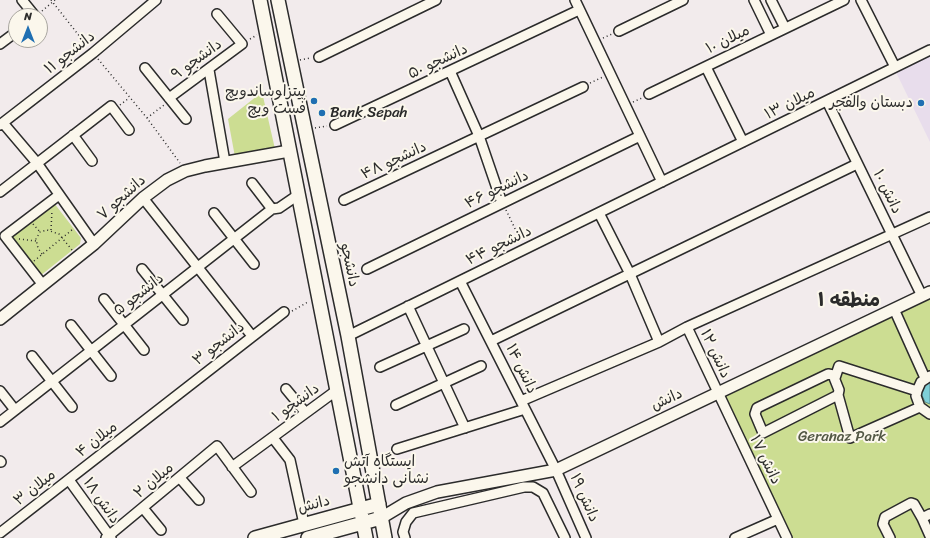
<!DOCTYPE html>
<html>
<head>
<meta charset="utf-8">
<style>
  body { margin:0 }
  #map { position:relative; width:930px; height:538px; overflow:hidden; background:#f2ebec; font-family:Sriracha,sans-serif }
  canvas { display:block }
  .north { position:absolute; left:8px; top:8px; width:40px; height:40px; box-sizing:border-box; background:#fbf7ec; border:1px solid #a8a59f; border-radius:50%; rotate:0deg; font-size:11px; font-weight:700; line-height:16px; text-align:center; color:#2b2b2b }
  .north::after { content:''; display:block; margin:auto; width:14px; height:18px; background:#1f6fb2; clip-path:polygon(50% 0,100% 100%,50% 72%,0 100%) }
</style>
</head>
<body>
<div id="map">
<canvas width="930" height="538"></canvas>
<div class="north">N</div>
</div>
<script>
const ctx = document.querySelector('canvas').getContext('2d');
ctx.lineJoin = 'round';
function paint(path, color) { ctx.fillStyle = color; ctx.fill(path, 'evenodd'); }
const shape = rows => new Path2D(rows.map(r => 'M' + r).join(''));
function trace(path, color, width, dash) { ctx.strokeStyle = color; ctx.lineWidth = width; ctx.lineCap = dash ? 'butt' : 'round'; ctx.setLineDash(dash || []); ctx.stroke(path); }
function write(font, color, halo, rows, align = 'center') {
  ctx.font = font + ' Sriracha,"Playpen Sans Arabic",sans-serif'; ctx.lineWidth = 4; ctx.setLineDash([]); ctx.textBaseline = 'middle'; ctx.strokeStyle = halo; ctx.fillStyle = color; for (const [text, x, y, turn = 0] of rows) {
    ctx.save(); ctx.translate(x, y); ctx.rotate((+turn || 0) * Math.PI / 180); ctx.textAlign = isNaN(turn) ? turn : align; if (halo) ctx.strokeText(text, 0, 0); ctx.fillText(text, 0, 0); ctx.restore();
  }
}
paint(shape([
  [930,46,930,142,892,64]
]), '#e8ddec');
paint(shape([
  [262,92,275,149,235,157,228,119],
  [54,203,81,238,80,244,40,276,10,237],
  [930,297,930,538,793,538,724,395]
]), '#ccdd92');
const water = shape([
  [930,381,930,404,925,402,921,393,925,384,930,381]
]);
paint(water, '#7ecfd7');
trace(water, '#5d8d92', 1);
const minor = shape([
  [22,0,35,16],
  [575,0,662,182],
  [754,0,771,35],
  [771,0,785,28],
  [861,0,895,67],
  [619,31,683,0],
  [0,44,16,32],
  [319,57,436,0],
  [706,67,743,142],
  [145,68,186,119],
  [209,70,225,162],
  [450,71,479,136,502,203],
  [649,94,844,0],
  [169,98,242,44,217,14],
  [827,101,922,296],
  [3,123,37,163,94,244],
  [0,125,93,53,156,0],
  [335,125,579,10],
  [73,135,92,161],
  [252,183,272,209],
  [0,192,111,106,129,130],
  [143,198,252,336],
  [344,200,583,87],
  [214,213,254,264],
  [599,213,630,274,659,342],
  [142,269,183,320],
  [367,269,640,136],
  [460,281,556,470,586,538],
  [43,285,5,236,59,195],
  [104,299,144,350],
  [408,306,465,428],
  [894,309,925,378],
  [71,325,111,376],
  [687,327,787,538],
  [348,336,930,50],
  [491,341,857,164],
  [32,356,72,407],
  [380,367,464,329],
  [930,376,921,382,917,391,916,396,920,407,930,414],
  [835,378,839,366,917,391],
  [286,389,305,412],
  [0,391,15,410],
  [838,395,763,433,755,414,757,408,828,374,833,375,839,390,838,395,850,438,920,407],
  [521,401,659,342,687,327,930,217],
  [396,405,481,366],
  [0,422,272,209,279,208,298,195],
  [273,438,290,460,304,524],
  [397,449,525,409],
  [0,461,1,462],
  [232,467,337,390],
  [180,478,199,500],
  [69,480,111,538],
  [143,508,161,530],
  [930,514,922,518,930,536],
  [0,533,284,312],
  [106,538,217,446,251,492],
  [405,538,403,532,406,522,413,513,524,487,533,487,543,493,565,538],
  [735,538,778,519],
  [890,538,883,524,885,517,911,503,914,504,922,518]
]);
const tertiary = shape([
  [0,319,94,244,143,198,167,180,185,171,205,166,289,151],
  [381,518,406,503,437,492,556,470,930,292]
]);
const secondary = shape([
  [260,0,366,538],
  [278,0,348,336,385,538],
  [255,538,379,504],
  [308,538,381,518]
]);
trace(minor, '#2b2b2b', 12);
trace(tertiary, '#2b2b2b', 14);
trace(secondary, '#2b2b2b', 16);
trace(shape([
  [51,0,88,47],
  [42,11,55,0],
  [603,38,612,34],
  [250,39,257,35],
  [98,59,147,118,180,163],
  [300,60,310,58],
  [590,83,603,77],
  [633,102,642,98],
  [120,105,129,98],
  [147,118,164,105],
  [315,128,327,126],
  [506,210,521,241],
  [33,224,40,232],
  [51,230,52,210],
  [19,239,36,241],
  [42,254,38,248,36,239,40,232,47,230,59,234,72,250],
  [34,261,73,229],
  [292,311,308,302]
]), '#2b2b2b', 1.5, [1, 3]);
trace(minor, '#fbf7ec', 9);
trace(tertiary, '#fbf7ec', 11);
trace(secondary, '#fbf7ec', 13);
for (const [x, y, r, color] of [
  [314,101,4,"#1f6fb2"],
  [921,103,4,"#1f6fb2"],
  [322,113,4,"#1f6fb2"],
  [336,471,4,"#1f6fb2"]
]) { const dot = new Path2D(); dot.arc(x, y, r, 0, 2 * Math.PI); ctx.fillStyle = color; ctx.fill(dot); trace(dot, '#fbf7ec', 1.5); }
write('15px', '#2b2b2b', '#fbf7ec', [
  ["میلان ۱۰",728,40,-26],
  ["دانشجو ۱۱",70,53,-38],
  ["دانشجو ۹",197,60,-36],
  ["دانشجو ۵۰",438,62,-25],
  ["میلان ۱۳",790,104,-26],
  ["دانشجو ۴۸",394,161,-25],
  ["دانشجو ۴۶",497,190,-26],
  ["دانش ۱۰",887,192,64],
  ["دانشجو ۷",122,198,-42],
  ["دانشجو ۴۴",499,246,-26],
  ["دانشجو",349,265,78],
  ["دانشجو ۵",139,295,-38],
  ["دانشجو ۳",219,344,-38],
  ["دانش ۱۲",715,354,65],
  ["دانش ۱۴",521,369,64],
  ["دانش",667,400,-25],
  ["دانشجو ۱",296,403,-36],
  ["میلان ۴",97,440,-38],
  ["دانش ۱۷",765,460,64],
  ["میلان ۲",154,481,-40],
  ["میلان ۳",35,488,-38],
  ["دانش ۱۹",584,498,66],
  ["دانش ۱۸",101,501,55],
  ["دانش",314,505,-15]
]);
write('15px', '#2b2b2b', '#fbf7ec', [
  ["پیتزاوساندویچ",306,92],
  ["فست ویچ",306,109],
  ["دبستان والفجر",913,103],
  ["Bank Sepah",330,113,"left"],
  ["ایستگاه آتش",344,462,"left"],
  ["نشانی دانشجو",344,479,"left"]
], 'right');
write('15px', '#535845', '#fbf7ec', [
  ["Geranaz Park",842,437]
]);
write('bold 19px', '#2b2b2b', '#fbf7ec', [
  ["منطقه ۱",849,301]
]);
</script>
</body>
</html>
